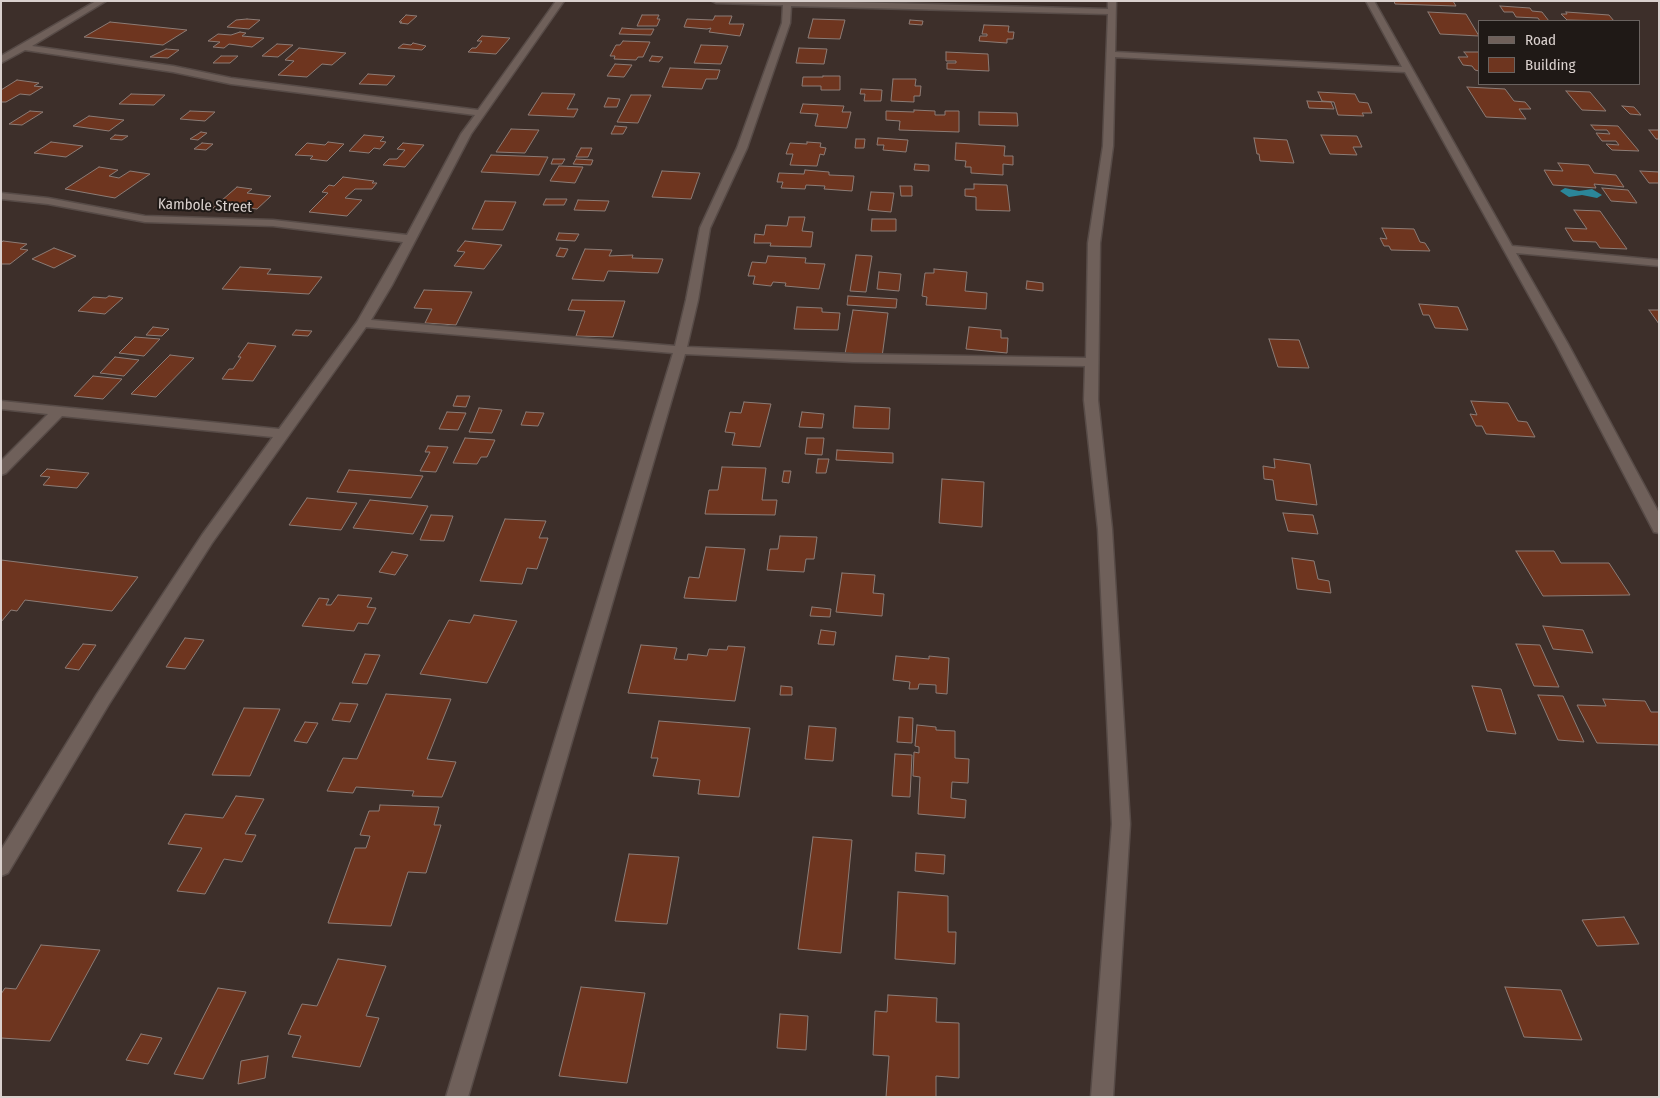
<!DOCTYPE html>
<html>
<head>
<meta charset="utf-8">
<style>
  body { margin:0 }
  #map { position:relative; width:1660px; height:1098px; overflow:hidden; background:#3d2f2a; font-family:"Fira Sans Condensed",sans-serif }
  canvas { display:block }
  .frame { position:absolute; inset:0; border:2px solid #dad1ce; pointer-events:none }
  .legend { position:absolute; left:1478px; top:20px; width:162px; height:65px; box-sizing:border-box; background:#1f1916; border:1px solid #6a6360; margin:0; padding:6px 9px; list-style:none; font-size:15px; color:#dad1ce }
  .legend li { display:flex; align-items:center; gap:10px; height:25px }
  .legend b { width:25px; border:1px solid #6a6360 }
</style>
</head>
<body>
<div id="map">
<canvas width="1660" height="1098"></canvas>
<div class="frame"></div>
<ul class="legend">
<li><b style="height:6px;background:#6f605a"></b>Road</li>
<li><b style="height:14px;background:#6e351f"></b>Building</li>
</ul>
</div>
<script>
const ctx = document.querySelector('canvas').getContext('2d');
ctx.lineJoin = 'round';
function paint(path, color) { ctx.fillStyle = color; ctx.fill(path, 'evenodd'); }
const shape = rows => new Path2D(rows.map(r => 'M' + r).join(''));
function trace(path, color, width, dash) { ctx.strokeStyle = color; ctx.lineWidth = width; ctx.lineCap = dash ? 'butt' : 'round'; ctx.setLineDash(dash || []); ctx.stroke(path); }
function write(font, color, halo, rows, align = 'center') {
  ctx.font = font + ' "Fira Sans Condensed",sans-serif'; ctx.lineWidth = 4; ctx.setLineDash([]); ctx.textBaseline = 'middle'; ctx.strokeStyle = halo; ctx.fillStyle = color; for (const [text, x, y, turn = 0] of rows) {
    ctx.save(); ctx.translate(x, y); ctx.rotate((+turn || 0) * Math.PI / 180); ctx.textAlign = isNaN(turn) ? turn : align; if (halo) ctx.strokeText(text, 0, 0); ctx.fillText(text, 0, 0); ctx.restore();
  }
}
paint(shape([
  [1565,188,1579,191,1592,189,1602,195,1597,198,1582,195,1569,197,1560,191]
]), '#2b8699');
const building = shape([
  [1394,1,1453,1,1456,6,1395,4,1394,1],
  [1500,6,1530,8,1532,11,1542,12,1549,21,1540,21,1538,18,1516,17,1513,12,1504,12,1500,6],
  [1428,12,1466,14,1479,36,1440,34,1428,12],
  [1566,12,1609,15,1614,21,1567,20,1561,14,1567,14,1566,12],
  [406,15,417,16,408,24,400,23,402,22,399,22,406,15],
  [642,15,659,15,657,19,660,19,657,26,637,26,642,15],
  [715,16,732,16,729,24,744,24,740,36,709,32,711,28,707,29,684,27,687,19,713,20,715,16],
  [247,19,260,20,249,29,227,27,236,20,247,19],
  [813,19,845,20,840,39,808,38,813,19],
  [910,20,923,21,922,25,909,24,910,20],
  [110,22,187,30,163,45,84,37,110,22],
  [984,25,1009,26,1008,32,1014,32,1013,39,1007,39,1007,43,979,41,980,36,987,36,987,34,982,34,984,25],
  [622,28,635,29,654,29,651,35,619,34,622,28],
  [240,32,246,33,242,36,264,38,252,47,229,44,224,48,213,47,220,42,208,41,218,34,231,35,240,32],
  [482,36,510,38,496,54,468,52,472,48,476,48,482,41,477,41,482,36],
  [623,41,650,42,643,57,638,57,636,60,614,59,615,56,610,56,616,45,620,45,623,41],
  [413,43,426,46,422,50,398,48,403,44,411,45,413,43],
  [277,44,293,45,278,57,262,56,277,44],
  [701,45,728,46,721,64,694,63,701,45],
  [299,48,346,53,332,65,322,64,307,77,278,75,294,61,285,60,299,48],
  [799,48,827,49,824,64,796,63,799,48],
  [166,49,179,50,168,58,150,57,166,49],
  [946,52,988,54,989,71,947,69,947,63,956,63,956,61,946,61,946,52],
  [1464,52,1479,52,1479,71,1475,70,1472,66,1463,65,1458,57,1468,57,1464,52],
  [221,56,238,56,230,63,213,63,221,56],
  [652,56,663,57,659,62,649,61,652,56],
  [615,64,632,65,624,77,607,76,615,64],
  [670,68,720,70,717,79,706,79,702,89,662,87,670,68],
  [368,74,395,76,387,85,359,84,368,74],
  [823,76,840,76,840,90,821,90,821,86,802,86,803,77,823,77,823,76],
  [893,79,916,79,915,86,921,86,920,96,914,96,914,102,891,101,893,79],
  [17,80,39,83,34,86,43,87,30,95,20,94,6,102,1,102,1,90,17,80],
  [1467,87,1505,89,1514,101,1525,102,1531,109,1519,109,1526,119,1486,117,1467,87],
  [861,89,882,90,881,101,864,101,865,94,860,94,861,89],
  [1566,91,1590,92,1606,111,1582,110,1566,91],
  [1318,92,1355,94,1359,102,1368,103,1372,113,1362,113,1364,116,1338,115,1334,102,1322,101,1318,92],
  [542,93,575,94,567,109,578,109,574,117,528,115,542,93],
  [131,94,165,95,154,105,119,104,131,94],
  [631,95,651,95,638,123,617,122,631,95],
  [608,98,620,99,617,107,604,107,608,98],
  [1307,101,1331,102,1334,109,1309,108,1307,101],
  [803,104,844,106,842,112,851,112,847,128,815,126,818,114,800,113,803,104],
  [1622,106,1634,107,1641,115,1630,114,1622,106],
  [914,110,935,111,935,115,945,115,945,111,959,111,959,132,899,130,900,121,886,120,886,111,914,112,914,110],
  [30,111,43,112,22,125,9,124,30,111],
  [190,111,215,112,205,121,180,119,190,111],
  [979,112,1017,113,1018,126,979,125,979,112],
  [89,116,124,120,109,131,73,126,89,116],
  [1591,125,1618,126,1639,151,1612,150,1606,144,1619,145,1616,141,1602,141,1596,133,1610,134,1607,130,1595,130,1591,125],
  [615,126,627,127,623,134,611,134,615,126],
  [511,129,539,130,525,153,496,152,511,129],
  [1649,130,1659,130,1659,139,1656,139,1649,130],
  [201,132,207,133,198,140,190,139,201,132],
  [115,135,128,136,122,140,110,139,115,135],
  [364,135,384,137,380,141,386,142,380,149,374,148,369,153,349,151,364,135],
  [1321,135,1357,136,1362,147,1353,147,1357,155,1330,154,1321,135],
  [878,138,908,140,906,152,883,150,884,145,877,145,878,138],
  [1254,138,1287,140,1294,163,1260,161,1259,154,1257,154,1254,138],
  [856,139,865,139,864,148,855,148,856,139],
  [51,142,83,146,66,157,34,153,51,142],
  [328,142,344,144,327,161,310,159,313,156,295,155,307,143,325,145,328,142],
  [807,142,821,143,820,147,826,148,824,155,820,154,817,166,790,165,793,154,786,154,790,143,807,144,807,142],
  [202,143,213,144,206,150,194,149,202,143],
  [403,143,424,145,405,167,383,165,389,159,397,159,405,150,397,149,403,143],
  [956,143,1005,146,1004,156,1013,156,1013,165,1003,164,1003,175,971,173,971,167,965,167,966,161,955,160,956,143],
  [581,148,592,148,588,157,576,157,581,148],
  [491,155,548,157,539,175,481,172,491,155],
  [553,159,565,159,562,164,551,164,553,159],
  [576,159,593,160,591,165,573,164,576,159],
  [1558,163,1589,165,1594,173,1616,175,1624,187,1594,184,1596,188,1553,185,1544,170,1563,171,1558,163],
  [915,164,929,165,929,171,914,170,915,164],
  [559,166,583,167,575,183,550,181,559,166],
  [99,167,118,170,109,176,119,178,130,171,150,174,115,198,65,189,99,167],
  [805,170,829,172,829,175,854,176,852,191,824,189,825,186,806,185,805,189,781,188,783,182,777,182,779,173,804,174,805,170],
  [662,171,700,173,691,199,652,197,662,171],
  [1640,171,1659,172,1659,183,1649,183,1640,171],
  [343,177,374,181,372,183,377,183,372,189,355,189,345,198,362,200,347,216,309,212,328,193,322,192,329,185,334,186,343,177],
  [974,184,1007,185,1010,211,976,210,976,197,965,196,965,189,974,189,974,184],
  [900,186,912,186,912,196,901,196,900,186],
  [237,187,252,189,247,193,271,196,257,209,235,206,231,210,213,208,237,187],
  [1602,188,1628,190,1637,203,1611,201,1602,188],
  [871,192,894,193,891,212,868,210,871,192],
  [546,199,567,199,564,205,543,205,546,199],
  [578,200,609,201,605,211,574,210,578,200],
  [485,201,516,202,503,230,472,229,485,201],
  [1574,210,1600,211,1627,249,1600,248,1596,242,1573,241,1565,228,1587,229,1574,210],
  [789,217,805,217,802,231,813,232,811,247,770,246,771,243,754,243,755,234,764,235,766,225,787,226,789,217],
  [872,219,896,219,896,231,871,231,872,219],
  [1382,228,1414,229,1420,242,1425,243,1430,251,1391,250,1389,246,1384,246,1380,238,1387,239,1382,228],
  [559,233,579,234,575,241,556,240,559,233],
  [3,241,27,244,20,249,28,250,10,264,1,264,1,243,3,241],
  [465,241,502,245,484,269,454,266,465,252,457,251,465,241],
  [54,248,76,256,54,268,32,259,54,248],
  [560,248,568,249,564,257,556,256,560,248],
  [585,249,612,250,609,256,633,255,632,258,663,259,658,273,608,271,604,281,572,279,585,249],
  [856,255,872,256,866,292,850,291,856,255],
  [768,256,806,258,805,263,825,264,819,289,785,286,786,283,773,282,771,286,753,284,755,276,748,276,752,262,766,263,768,256],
  [240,267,271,269,267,274,322,277,309,294,222,289,240,267],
  [934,269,967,272,965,291,987,293,986,309,926,305,927,297,922,296,925,273,934,273,934,269],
  [879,272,901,274,899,291,877,289,879,272],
  [1027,281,1043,283,1043,291,1026,289,1027,281],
  [424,290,472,292,456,325,425,323,432,309,414,308,424,290],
  [109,296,123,298,105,314,78,311,93,297,106,298,109,296],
  [848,296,897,299,896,308,847,305,848,296],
  [572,300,625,301,613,337,576,336,585,311,568,310,572,300],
  [1419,304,1458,307,1468,330,1435,328,1429,315,1423,315,1419,304],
  [797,307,822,308,822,312,840,313,838,330,794,329,797,307],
  [853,310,888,313,882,357,845,354,853,310],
  [1649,310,1659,310,1659,324,1649,310],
  [153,327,169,329,162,336,146,335,153,327],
  [969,327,1001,330,1001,338,1008,338,1007,353,966,349,969,327],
  [296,330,312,331,308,336,292,335,296,330],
  [135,337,160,339,144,356,119,353,135,337],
  [1269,339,1299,340,1309,368,1278,367,1269,339],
  [248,343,276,346,253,381,222,379,229,369,233,369,241,357,238,357,248,343],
  [170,355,194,358,156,397,131,394,170,355],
  [115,357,139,360,124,376,100,373,115,357],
  [93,376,122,379,103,399,74,396,93,376],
  [457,396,470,396,466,407,453,406,457,396],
  [1471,401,1508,403,1518,421,1527,422,1535,437,1486,434,1482,426,1476,426,1470,414,1477,415,1471,401],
  [744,402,771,404,760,447,732,445,735,433,725,432,730,412,741,413,744,402],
  [855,406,890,408,889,429,853,428,855,406],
  [479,408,502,410,492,433,469,432,479,408],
  [447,412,466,413,458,430,439,429,447,412],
  [526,412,544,413,538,426,521,425,526,412],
  [802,412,824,414,822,428,799,427,802,412],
  [465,438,495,440,487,457,481,457,477,464,453,463,465,438],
  [807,438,824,438,822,455,805,454,807,438],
  [428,446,448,447,436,472,420,471,430,452,425,452,428,446],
  [837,450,893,453,893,463,836,460,837,450],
  [818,459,829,459,826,473,816,473,818,459],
  [1274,459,1310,464,1317,505,1276,500,1273,480,1264,479,1263,466,1275,468,1274,459],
  [722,467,766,468,762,500,777,500,775,515,705,514,709,490,718,490,722,467],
  [47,469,89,473,77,488,43,485,50,477,40,476,47,469],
  [349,470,423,476,411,498,337,492,349,470],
  [784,471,791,471,789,483,782,482,784,471],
  [942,479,984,482,982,527,939,523,942,479],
  [307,498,357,503,341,530,289,525,307,498],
  [370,500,428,506,413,534,353,528,370,500],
  [1283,513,1313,515,1318,534,1288,531,1283,513],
  [431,515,453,516,444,541,420,540,431,515],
  [505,519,546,521,539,538,548,538,537,569,527,568,522,584,480,581,505,519],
  [780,536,817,537,814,559,806,559,804,572,767,570,770,549,778,549,780,536],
  [706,547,745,549,736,601,684,598,689,577,699,578,706,547],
  [1516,551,1554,551,1561,563,1609,563,1630,595,1543,596,1516,551],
  [392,552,408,555,395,575,379,572,392,552],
  [1292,558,1314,561,1318,579,1329,581,1331,593,1297,589,1292,558],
  [1,560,138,577,112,611,25,600,17,611,11,610,1,622,1,560],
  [842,573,875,575,873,593,884,594,882,616,836,612,842,573],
  [338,595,372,598,367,607,376,608,368,624,358,623,354,631,302,626,319,598,329,599,326,605,331,605,338,595],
  [812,607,831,609,830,617,810,616,812,607],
  [474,615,517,621,487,683,420,674,449,620,470,623,474,615],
  [1543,626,1583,630,1593,653,1553,649,1543,626],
  [821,630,836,632,834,645,818,644,821,630],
  [185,638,204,640,185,669,166,667,185,638],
  [83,644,96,645,79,670,65,668,83,644],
  [1516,644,1540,645,1559,687,1534,686,1516,644],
  [641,645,677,648,674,659,687,660,688,654,707,656,709,649,727,650,728,646,745,647,735,701,628,693,641,645],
  [365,654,380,655,367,684,352,683,365,654],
  [896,656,929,659,929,656,949,658,947,694,936,693,936,685,919,684,918,689,909,689,910,682,893,680,896,656],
  [781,686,792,687,792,695,780,695,781,686],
  [1472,686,1501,689,1516,734,1487,731,1472,686],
  [386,694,451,699,427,759,456,762,442,797,412,796,414,791,356,787,353,793,327,791,343,758,357,759,386,694],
  [1538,695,1563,696,1584,742,1558,740,1538,695],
  [1603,699,1645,701,1651,712,1659,712,1659,745,1597,743,1577,705,1606,706,1603,699],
  [340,703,358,704,350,722,332,720,340,703],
  [244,708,280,709,250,776,212,775,244,708],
  [899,717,913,718,912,743,897,742,899,717],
  [659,721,750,728,739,797,698,794,700,780,653,776,658,758,651,758,659,721],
  [305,722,318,723,307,743,294,741,305,722],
  [917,725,936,727,936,730,955,731,955,758,969,759,968,783,952,782,951,798,966,800,965,818,918,814,920,777,913,776,914,752,919,753,919,747,915,746,917,725],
  [809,726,836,728,833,761,805,759,809,726],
  [895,754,912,755,910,797,892,796,895,754],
  [236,796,264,799,245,834,256,835,242,862,224,859,205,894,177,891,202,848,168,844,185,814,223,818,236,796],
  [380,805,439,807,434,825,441,825,426,873,408,872,391,926,328,923,355,848,366,848,370,836,360,835,369,811,379,811,380,805],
  [813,837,852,840,841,953,798,949,813,837],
  [916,853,945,855,944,874,915,871,916,853],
  [629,854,679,857,667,924,615,921,629,854],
  [898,892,948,896,948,932,956,932,955,964,895,959,898,892],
  [1624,917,1639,944,1597,946,1582,920,1624,917],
  [41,945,100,950,50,1041,1,1038,1,994,5,988,16,989,41,945],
  [338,959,386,966,366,1016,379,1018,360,1067,292,1057,301,1036,288,1034,302,1004,317,1006,338,959],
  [581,987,645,993,627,1083,559,1076,581,987],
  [1505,987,1561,990,1582,1040,1524,1037,1505,987],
  [218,988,246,992,203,1079,174,1074,218,988],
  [888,995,937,998,936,1022,959,1023,959,1078,936,1076,936,1097,886,1097,889,1056,873,1055,875,1011,887,1012,888,995],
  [780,1014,808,1016,806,1050,777,1048,780,1014],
  [141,1034,162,1038,148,1064,126,1060,141,1034],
  [268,1056,265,1078,238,1084,241,1061,268,1056]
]);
paint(building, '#6e351f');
trace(building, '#8c7c76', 1);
const minor = shape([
  [96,1,106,1,32,46,173,66,231,78,478,110,556,1,564,1,471,134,392,285,371,320,675,346,686,300,700,228,737,148,782,23,783,5,716,3,712,1,813,1,1108,9,1108,1,1116,1,1115,52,1402,67,1366,1,1374,1,1512,246,1659,260,1659,266,1516,253,1568,344,1659,513,1659,533,1654,532,1652,528,1556,344,1405,72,1115,57,1113,146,1100,243,1098,400,1112,529,1130,824,1113,1097,1091,1097,1112,824,1098,529,1084,400,1085,366,853,362,685,354,468,1097,446,1097,673,353,366,327,212,543,109,704,8,873,1,876,1,850,97,694,202,535,273,437,62,416,6,473,1,475,1,461,48,414,1,409,1,401,279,429,357,322,403,242,273,226,145,222,48,204,1,199,1,193,48,198,145,216,273,220,407,235,461,134,475,115,231,84,173,72,25,50,1,63,1,56,96,1],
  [791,6,1108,14,1103,146,1088,243,1086,358,853,354,687,347,698,300,710,228,747,148,790,23,791,6]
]);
trace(minor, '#574b47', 3);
paint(minor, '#6f605a');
write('15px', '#dad1ce', '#1f1916', [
  ["Kambole Street",205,206,2]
]);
</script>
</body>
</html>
